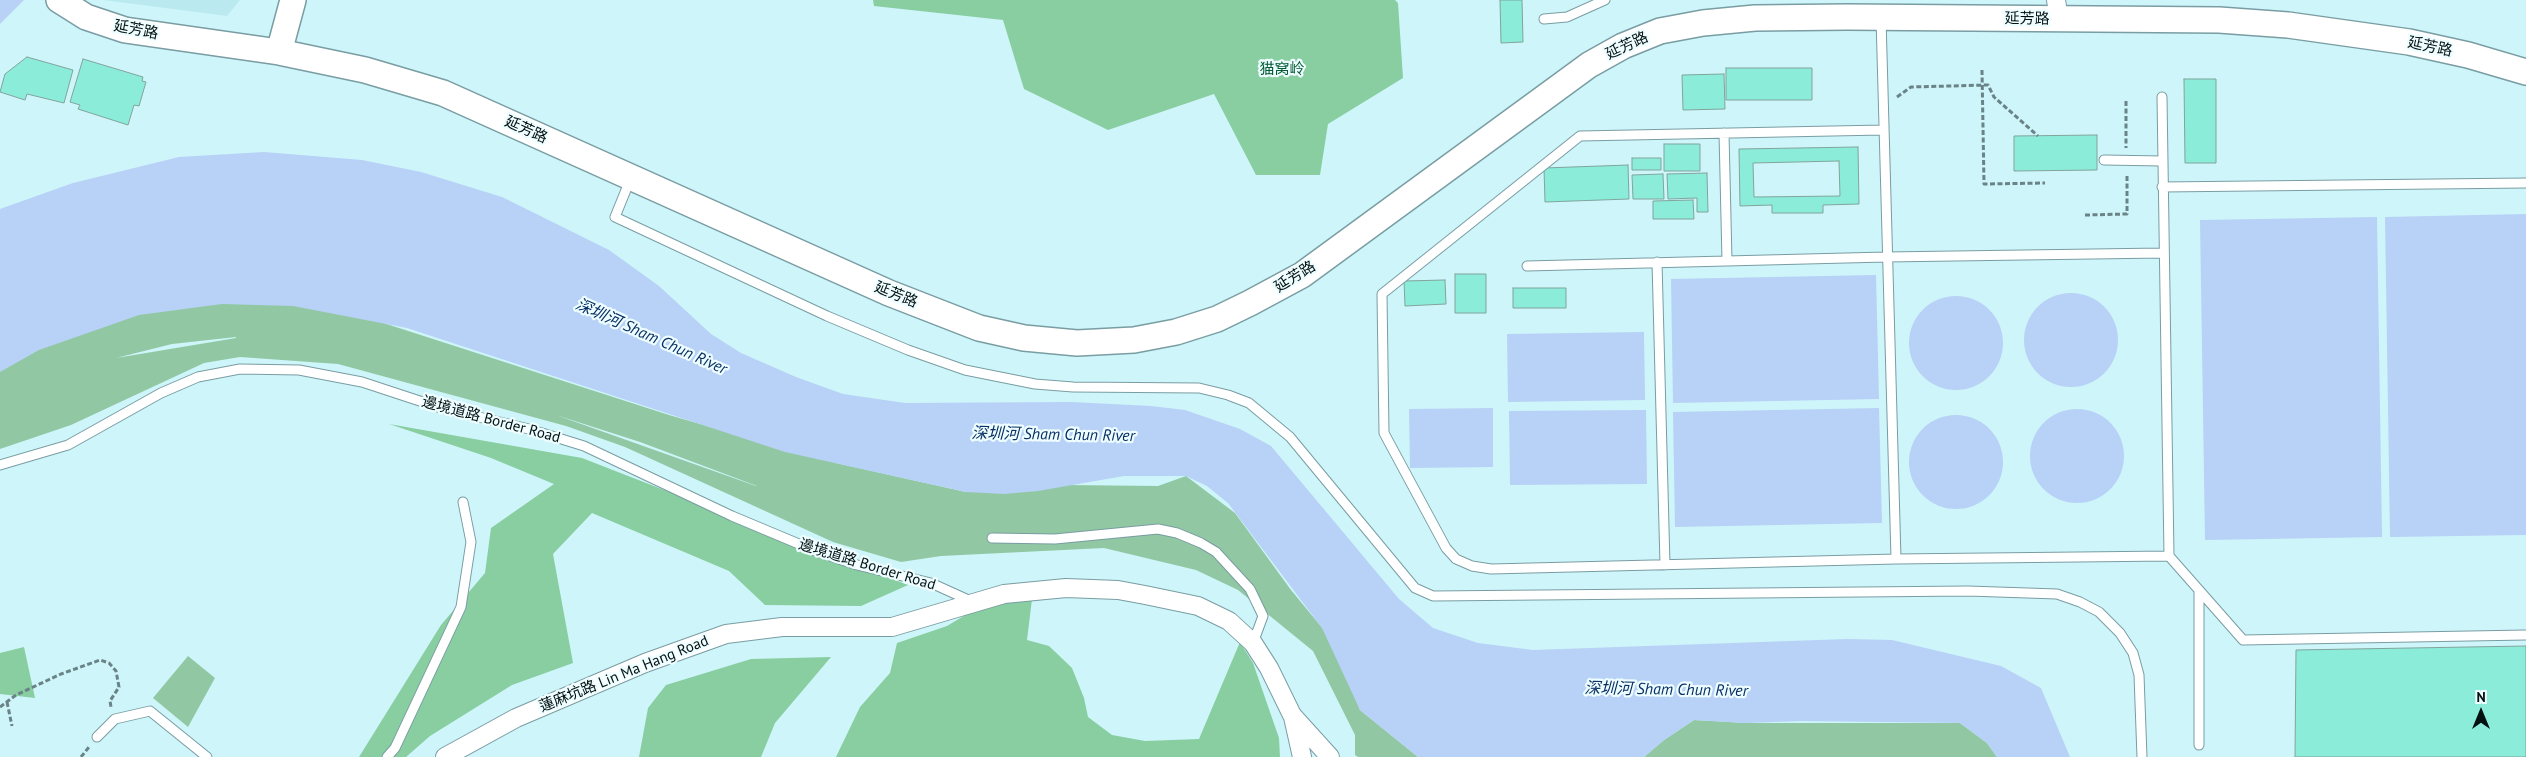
<!DOCTYPE html>
<html>
<head>
<meta charset="utf-8">
<style>
  body { margin:0 }
  #map { position:relative; width:2526px; height:757px; overflow:hidden; background:#cef5fa; font-family:"PT Sans",sans-serif }
  canvas { display:block }
  .north { position:absolute; left:2456px; top:687px; width:50px; height:50px; -webkit-text-stroke:4px #eefdff; paint-order:stroke; rotate:0deg; font-size:14px; font-weight:700; line-height:20px; text-align:center; color:#041112 }
  .north::after { content:''; display:block; margin:auto; width:18px; height:22px; background:#041112; clip-path:polygon(50% 0,100% 100%,50% 72%,0 100%) }
</style>
</head>
<body>
<div id="map">
<canvas width="2526" height="757"></canvas>
<div class="north">N</div>
</div>
<script>
const ctx = document.querySelector('canvas').getContext('2d');
ctx.lineJoin = 'round';
function paint(path, color) { ctx.fillStyle = color; ctx.fill(path, 'evenodd'); }
const shape = rows => new Path2D(rows.map(r => 'M' + r).join(''));
function trace(path, color, width, dash) { ctx.strokeStyle = color; ctx.lineWidth = width; ctx.lineCap = dash ? 'butt' : 'round'; ctx.setLineDash(dash || []); ctx.stroke(path); }
function write(font, color, halo, rows, align = 'center') {
  ctx.font = font + ' "PT Sans","Noto Sans SC",sans-serif'; ctx.lineWidth = 4.5; ctx.setLineDash([]); ctx.textBaseline = 'middle'; ctx.strokeStyle = halo; ctx.fillStyle = color; for (const [text, x, y, turn = 0] of rows) {
    ctx.save(); ctx.translate(x, y); ctx.rotate((+turn || 0) * Math.PI / 180); ctx.textAlign = isNaN(turn) ? turn : align; if (halo) ctx.strokeText(text, 0, 0); ctx.fillText(text, 0, 0); ctx.restore();
  }
}
paint(shape([
  [103,0,240,0,227,16]
]), '#baeaf0');
paint(shape([
  [312,300,669,415,836,463,966,492,1067,485,1158,486,1186,476,1235,513,1291,590,1333,641,1360,710,1418,757,1358,757,1355,755,1355,735,1313,651,1238,590,1196,570,1104,548,941,556,901,562,833,542,625,447,566,426,338,364,240,357,204,363,71,425,0,449,0,364,142,304],
  [236,337,236,338,116,358,172,344],
  [556,415,640,442,757,486,756,486],
  [188,656,215,678,188,727,153,698],
  [1694,720,1746,723,1960,723,1987,743,1997,757,1644,757,1664,740]
]), '#91c8a3');
paint(shape([
  [873,0,1395,0,1398,3,1403,78,1328,124,1320,175,1256,175,1214,94,1108,130,1024,89,1003,20,874,6],
  [389,424,582,458,908,585,861,606,765,605,729,571,592,513,553,554,573,663,512,685,430,736,406,757,359,757,441,625,485,573,491,528,554,484,491,458],
  [1033,591,1027,640,1049,646,1072,668,1084,698,1088,717,1112,735,1145,741,1199,739,1240,642,1253,663,1279,738,1280,757,836,757,860,707,890,673,897,643,947,626,972,611],
  [24,647,35,698,0,694,0,653],
  [831,657,775,723,761,757,639,757,648,708,666,685,751,659]
]), '#88cea0');
paint(shape([
  [0,0,24,0,0,24],
  [264,152,362,160,421,172,502,197,609,250,659,286,711,334,741,353,796,377,843,394,905,403,1071,402,1151,406,1185,410,1240,429,1271,446,1399,599,1433,628,1478,643,1533,650,1847,639,1892,640,2001,666,2041,688,2070,757,1997,757,1987,743,1960,723,1802,721,1746,723,1694,720,1664,740,1644,757,1418,757,1360,710,1322,628,1228,503,1207,486,1186,476,1124,476,1038,491,1004,494,966,492,785,452,407,328,293,306,222,304,139,315,39,350,0,372,0,209,73,183,179,157],
  [2526,214,2526,535,2390,537,2385,217],
  [2377,217,2382,537,2205,540,2200,220],
  [1876,275,1879,399,1673,403,1671,279],
  '2024 340a47 47 0 1 1 94 0a47 47 0 1 1-94 0Z',
  '1909 343a47 47 0 1 1 94 0a47 47 0 1 1-94 0Z',
  [1644,332,1645,400,1508,402,1507,334],
  [1493,408,1493,467,1410,468,1409,409],
  [1879,408,1882,523,1675,527,1673,412],
  '2030 456a47 47 0 1 1 94 0a47 47 0 1 1-94 0Z',
  [1646,410,1647,484,1510,485,1509,411],
  '1909 462a47 47 0 1 1 94 0a47 47 0 1 1-94 0Z'
]), '#b8d1f6');
const building = shape([
  [1500,0,1522,0,1523,42,1501,43,1500,0],
  [27,57,73,70,64,103,27,94,25,100,0,92,5,74,27,57],
  [83,59,143,77,142,81,146,82,139,106,134,105,128,125,78,109,80,105,70,102,83,59],
  [1726,68,1812,68,1812,100,1726,100,1726,68],
  [1724,74,1725,109,1683,110,1682,75,1724,74],
  [2184,79,2216,79,2216,163,2185,163,2184,79],
  [2097,135,2097,170,2014,171,2014,136,2097,135],
  [1664,144,1700,144,1700,171,1664,171,1664,144],
  [1858,147,1859,204,1823,205,1823,213,1772,213,1772,205,1740,206,1739,149,1858,147],
  [1632,158,1661,158,1661,170,1632,170,1632,158],
  [1839,161,1840,196,1754,197,1753,163,1839,161],
  [1628,165,1629,199,1545,202,1544,168,1628,165],
  [1707,173,1708,212,1697,212,1697,198,1668,199,1667,174,1707,173],
  [1663,174,1664,199,1633,199,1632,175,1663,174],
  [1693,200,1694,219,1653,219,1653,201,1693,200],
  [1455,274,1486,274,1486,313,1455,313,1455,274],
  [1445,280,1446,304,1405,306,1404,281,1445,280],
  [1513,288,1566,288,1566,308,1513,308,1513,288],
  [2526,646,2526,757,2295,757,2296,650,2526,646]
]);
paint(building, '#8becda');
trace(building, '#81a49c', 1);
const service = shape([
  [1881,18,1896,559],
  [1544,19,1567,17,1605,0],
  [2162,97,2169,556,2243,640,2526,635],
  [1883,130,1580,136,1382,294,1384,433,1446,548,1456,559,1472,566,1491,569,1896,559,2169,556],
  [1724,133,1727,261],
  [2104,160,2162,161],
  [630,180,615,217,827,316,908,350,965,370,1035,384,1073,387,1199,388,1228,395,1249,403,1290,437,1415,588,1433,596,1968,591,2057,594,2080,602,2099,612,2120,633,2133,653,2139,675,2142,757],
  [2162,187,2526,183],
  [1657,262,1665,565],
  [1527,266,1886,257,2162,253],
  [0,465,68,445,161,393,198,377,240,369,299,370,362,382,441,408,529,429,584,446,732,516,818,552,857,565,931,583,973,602],
  [992,538,1055,539,1158,529,1177,533,1201,543,1216,552,1250,589,1263,616,1253,643],
  [97,737,115,719,150,711,207,757],
  [2199,745,2199,590],
  [387,757,395,748,461,607,471,542,463,502]
]);
const minor = shape([
  [2056,0,2059,19],
  [1293,717,1302,757],
  [445,757,516,718,645,663,726,634,782,627,892,627,1004,594,1066,588,1118,590,1145,595,1198,606,1229,621,1253,643,1269,668,1292,715,1330,757]
]);
const secondary = shape([
  [59,0,86,17,125,30,279,52,365,70,443,93,889,293,979,328,1024,338,1077,343,1134,340,1176,332,1217,319,1250,303,1302,275,1589,65,1623,46,1660,31,1703,23,1755,18,1847,17,2219,20,2288,25,2409,42,2468,55,2526,72],
  [279,52,293,0]
]);
trace(service, '#799da2', 11);
trace(minor, '#799da2', 20);
trace(secondary, '#799da2', 28);
trace(shape([
  [1982,70,1984,184,2045,183],
  [1897,97,1911,87,1988,85,1994,97,2038,136],
  [2126,101,2126,148],
  [2085,215,2127,214,2127,174],
  [7,702,12,726],
  [0,707,16,695,61,674,100,660,109,663,116,671,119,687,110,701,111,707],
  [81,757,89,747]
]), '#698386', 3, [5, 2.5]);
trace(service, '#fff', 9);
trace(minor, '#fff', 18);
trace(secondary, '#fff', 25);
write('15px', '#041112', '#eefdff', [
  ["延芳路",2027,19,1],
  ["延芳路",136,30,11],
  ["延芳路",1627,46,-25],
  ["延芳路",2430,47,12],
  ["延芳路",526,130,24],
  ["延芳路",1295,277,-32],
  ["延芳路",896,295,22],
  ["邊境道路 Border Road",491,420,15],
  ["邊境道路 Border Road",867,565,17],
  ["蓮麻坑路 Lin Ma Hang Road",624,674,-22]
]);
write('15px', '#005930', '#eefdff', [
  ["猫窝岭",1282,70]
]);
write('italic 16px', '#083064', '#eefdff', [
  ["深圳河 Sham Chun River",651,337,24],
  ["深圳河 Sham Chun River",1053,435,1],
  ["深圳河 Sham Chun River",1666,690,1]
]);
</script>
</body>
</html>
